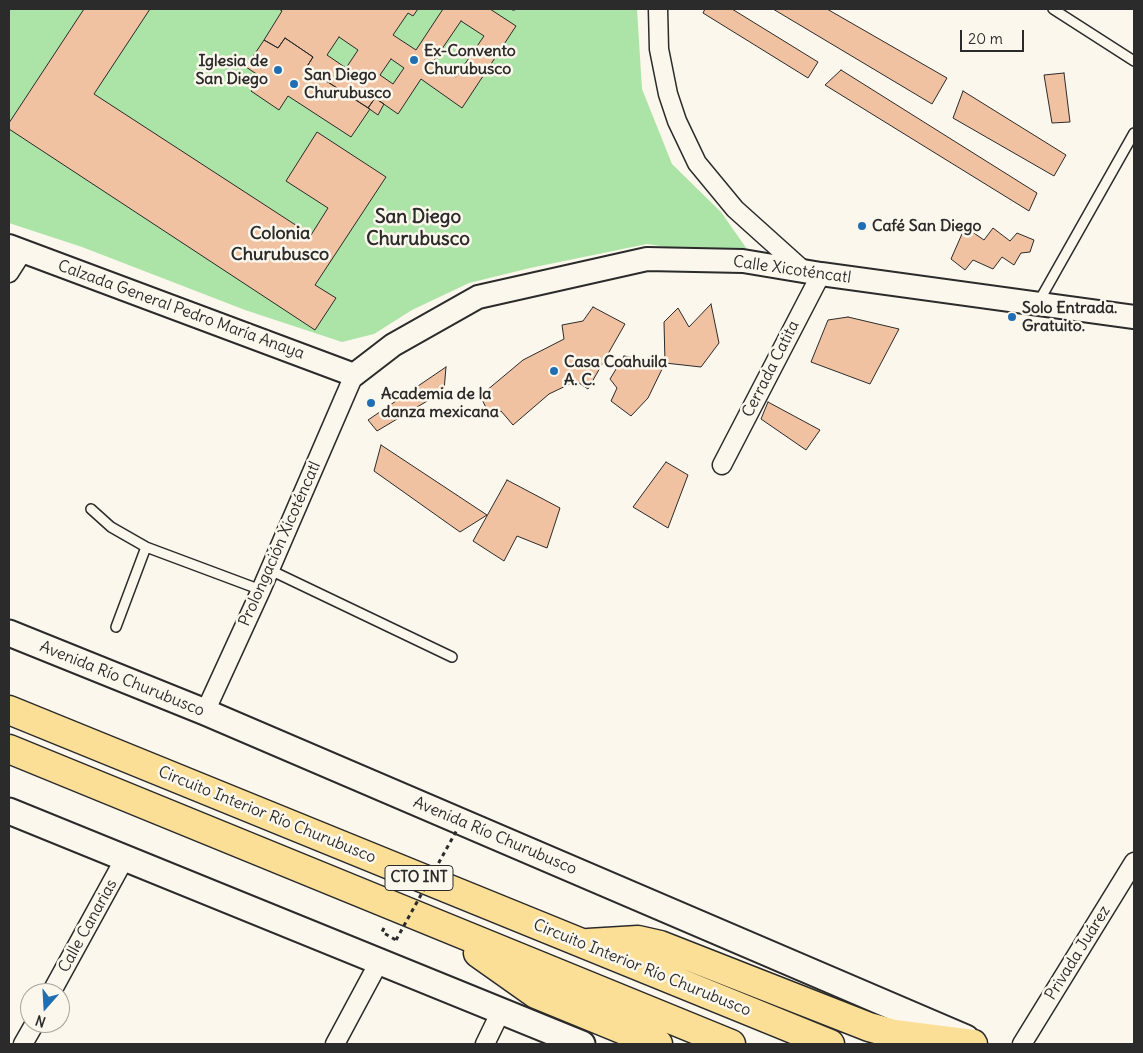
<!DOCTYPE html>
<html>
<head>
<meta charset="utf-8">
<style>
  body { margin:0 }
  #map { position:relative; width:1143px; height:1053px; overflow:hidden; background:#fbf7ec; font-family:Delius,sans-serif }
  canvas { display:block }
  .frame { position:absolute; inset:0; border:10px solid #2b2b2b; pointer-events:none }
  .north { position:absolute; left:20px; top:983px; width:50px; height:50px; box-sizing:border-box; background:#fbf7ec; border:1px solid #a8a59f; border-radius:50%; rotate:199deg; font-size:14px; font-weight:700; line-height:20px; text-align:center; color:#2b2b2b }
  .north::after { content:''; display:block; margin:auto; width:18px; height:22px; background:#1f6fb2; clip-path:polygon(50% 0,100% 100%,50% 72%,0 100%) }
  .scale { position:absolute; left:960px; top:30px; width:64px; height:22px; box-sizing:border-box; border:2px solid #2b2b2b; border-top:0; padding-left:6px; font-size:15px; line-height:18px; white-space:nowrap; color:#2b2b2b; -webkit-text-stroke:4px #fbf7ec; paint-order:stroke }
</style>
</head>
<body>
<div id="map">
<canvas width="1143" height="1053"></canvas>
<div class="frame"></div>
<div class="north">N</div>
<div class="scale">20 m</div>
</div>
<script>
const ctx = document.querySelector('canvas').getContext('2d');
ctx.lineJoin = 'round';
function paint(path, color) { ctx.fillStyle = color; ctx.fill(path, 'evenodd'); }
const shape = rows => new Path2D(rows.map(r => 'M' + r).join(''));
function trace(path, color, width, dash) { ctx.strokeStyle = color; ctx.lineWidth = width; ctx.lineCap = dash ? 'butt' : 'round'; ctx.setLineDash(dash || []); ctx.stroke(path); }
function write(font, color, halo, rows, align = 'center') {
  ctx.font = font + ' Delius,sans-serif'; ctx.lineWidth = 5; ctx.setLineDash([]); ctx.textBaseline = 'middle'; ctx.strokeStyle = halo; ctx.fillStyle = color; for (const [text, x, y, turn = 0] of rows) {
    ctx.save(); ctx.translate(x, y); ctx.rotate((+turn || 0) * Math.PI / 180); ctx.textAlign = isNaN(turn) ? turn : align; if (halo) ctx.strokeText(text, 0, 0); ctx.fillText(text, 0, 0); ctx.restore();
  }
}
paint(shape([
  [9,9,637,9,642,89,672,164,721,212,749,252,747,259,647,244,530,268,469,283,412,310,374,334,342,342,245,310,82,247,9,223]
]), '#ace3a6');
const building = shape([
  [84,9,150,9,94,94,311,235,328,208,286,181,317,132,386,177,315,285,336,298,315,330,9,129,9,123,84,9],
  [279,9,418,9,413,16,408,13,393,35,416,50,443,9,490,9,516,26,462,108,421,79,398,114,375,98,368,108,306,68,313,57,285,38,278,48,264,40,282,11,279,9],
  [461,21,484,36,456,77,433,62,461,21],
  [339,37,358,50,346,68,327,55,339,37],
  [391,59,404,68,393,84,380,75,391,59],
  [705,9,732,9,818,62,808,78,703,13,705,9],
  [773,9,827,9,947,78,932,104,773,9],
  [285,38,313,57,306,68,370,109,351,137,288,96,279,110,251,91,261,77,246,67,264,40,278,48,285,38],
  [841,70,1037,193,1029,211,825,85,841,70],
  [1064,73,1070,122,1052,123,1044,75,1064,73],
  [963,91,1066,155,1054,176,953,118,963,91],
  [375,98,384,104,378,115,368,108,375,98],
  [965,227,984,240,993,228,1010,241,1017,233,1034,240,1030,252,1021,253,1014,265,1002,257,993,269,973,260,965,270,951,259,965,227],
  [711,304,719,343,701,367,665,363,664,322,678,308,689,327,711,304],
  [593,307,625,324,588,389,576,381,549,394,513,425,501,411,491,417,480,396,523,360,564,339,562,325,583,321,593,307],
  [848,317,899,329,870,384,811,362,828,320,848,317],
  [624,356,665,363,648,398,631,416,611,401,617,388,610,379,624,356],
  [446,367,444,391,377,431,368,420,446,367],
  [768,402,820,430,806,450,761,419,768,402],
  [381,445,487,515,460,532,374,471,381,445],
  [666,462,688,475,668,528,633,507,666,462],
  [507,480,560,508,547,548,517,536,504,561,473,541,507,480]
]);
paint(building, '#f1c2a1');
trace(building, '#2b2b2b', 1);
const service = shape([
  [1053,9,1134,61],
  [1038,303,1134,133],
  [91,509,111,527,146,547,261,590],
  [270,570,452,657],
  [116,627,146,547]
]);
const minor = shape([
  [658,9,659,49,668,94,677,121,697,163,735,209,804,271],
  [9,273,23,251],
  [722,465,821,274],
  [205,712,261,590,354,375],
  [51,993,125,858],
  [23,1044,35,1023],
  [335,1044,379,962],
  [485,1044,501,1011],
  [1022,1044,1134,862]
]);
const tertiary = shape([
  [9,246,354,375,393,345,478,297,647,259,743,261,821,274,1134,317]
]);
const secondary = shape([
  [9,633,205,712,966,1038],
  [9,811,582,1044]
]);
const motorway = shape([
  [9,710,830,1044],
  [9,749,731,1044],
  [588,943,638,940,660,945,869,1027,894,1034,973,1044],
  [478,953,536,994,658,1044]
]);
trace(service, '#2b2b2b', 12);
trace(minor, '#2b2b2b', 21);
trace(tertiary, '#2b2b2b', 26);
trace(secondary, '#2b2b2b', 29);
trace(motorway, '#2b2b2b', 31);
trace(shape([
  [512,9,515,9],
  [384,928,382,932,396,940]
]), '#2b2b2b', 3, [4, 4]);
trace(service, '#fbf7ec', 9);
trace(minor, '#fbf7ec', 18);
trace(tertiary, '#fbf7ec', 22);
trace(secondary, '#fbf7ec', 25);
trace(motorway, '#fbdf96', 28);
trace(shape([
  [396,940,458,828]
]), '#2b2b2b', 3, [4, 4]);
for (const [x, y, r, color] of [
  [414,60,5,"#1f6fb2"],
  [278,70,5,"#1f6fb2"],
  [294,84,5,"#1f6fb2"],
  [862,226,5,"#1f6fb2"],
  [1012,317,5,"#1f6fb2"],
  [554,371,5,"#1f6fb2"],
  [371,403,5,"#1f6fb2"]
]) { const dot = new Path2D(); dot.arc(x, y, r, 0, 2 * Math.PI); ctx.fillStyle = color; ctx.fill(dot); trace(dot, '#fbf7ec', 2); }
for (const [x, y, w] of [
  [419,878,68]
]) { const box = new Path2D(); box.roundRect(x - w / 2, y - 12.5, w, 25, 4); ctx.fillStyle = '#fbf7ec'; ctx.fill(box); trace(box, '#2b2b2b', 1); }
write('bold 15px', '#2b2b2b', null, [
  ["CTO INT",419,878]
]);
write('bold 16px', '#2b2b2b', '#fbf7ec', [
  ["Ex-Convento",424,51],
  ["Churubusco",424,69],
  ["Iglesia de",268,61,"right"],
  ["San Diego",268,79,"right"],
  ["San Diego",304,75],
  ["Churubusco",304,93],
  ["Café San Diego",872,226],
  ["Solo Entrada.",1022,308],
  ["Gratuito.",1022,326],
  ["Casa Coahuila",564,362],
  ["A. C.",564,380],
  ["Academia de la",381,394],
  ["danza mexicana",381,412]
], 'left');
write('16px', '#2b2b2b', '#fbf7ec', [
  ["Calle Xicoténcatl",792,270,8],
  ["Calzada General Pedro María Anaya",181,310,20],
  ["Cerrada Catita",771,369,-63],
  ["Prolongación Xicoténcatl",280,544,-66],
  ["Avenida Río Churubusco",122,679,22],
  ["Circuito Interior Río Churubusco",267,815,22],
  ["Avenida Río Churubusco",495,836,23],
  ["Calle Canarias",88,926,-61],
  ["Privada Juárez",1078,953,-58],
  ["Circuito Interior Río Churubusco",642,968,22]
]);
write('bold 18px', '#2b2b2b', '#fbf7ec', [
  ["Colonia",280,234],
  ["Churubusco",280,255]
]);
write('bold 19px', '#2b2b2b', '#fbf7ec', [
  ["San Diego",418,218],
  ["Churubusco",418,240]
]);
</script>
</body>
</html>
